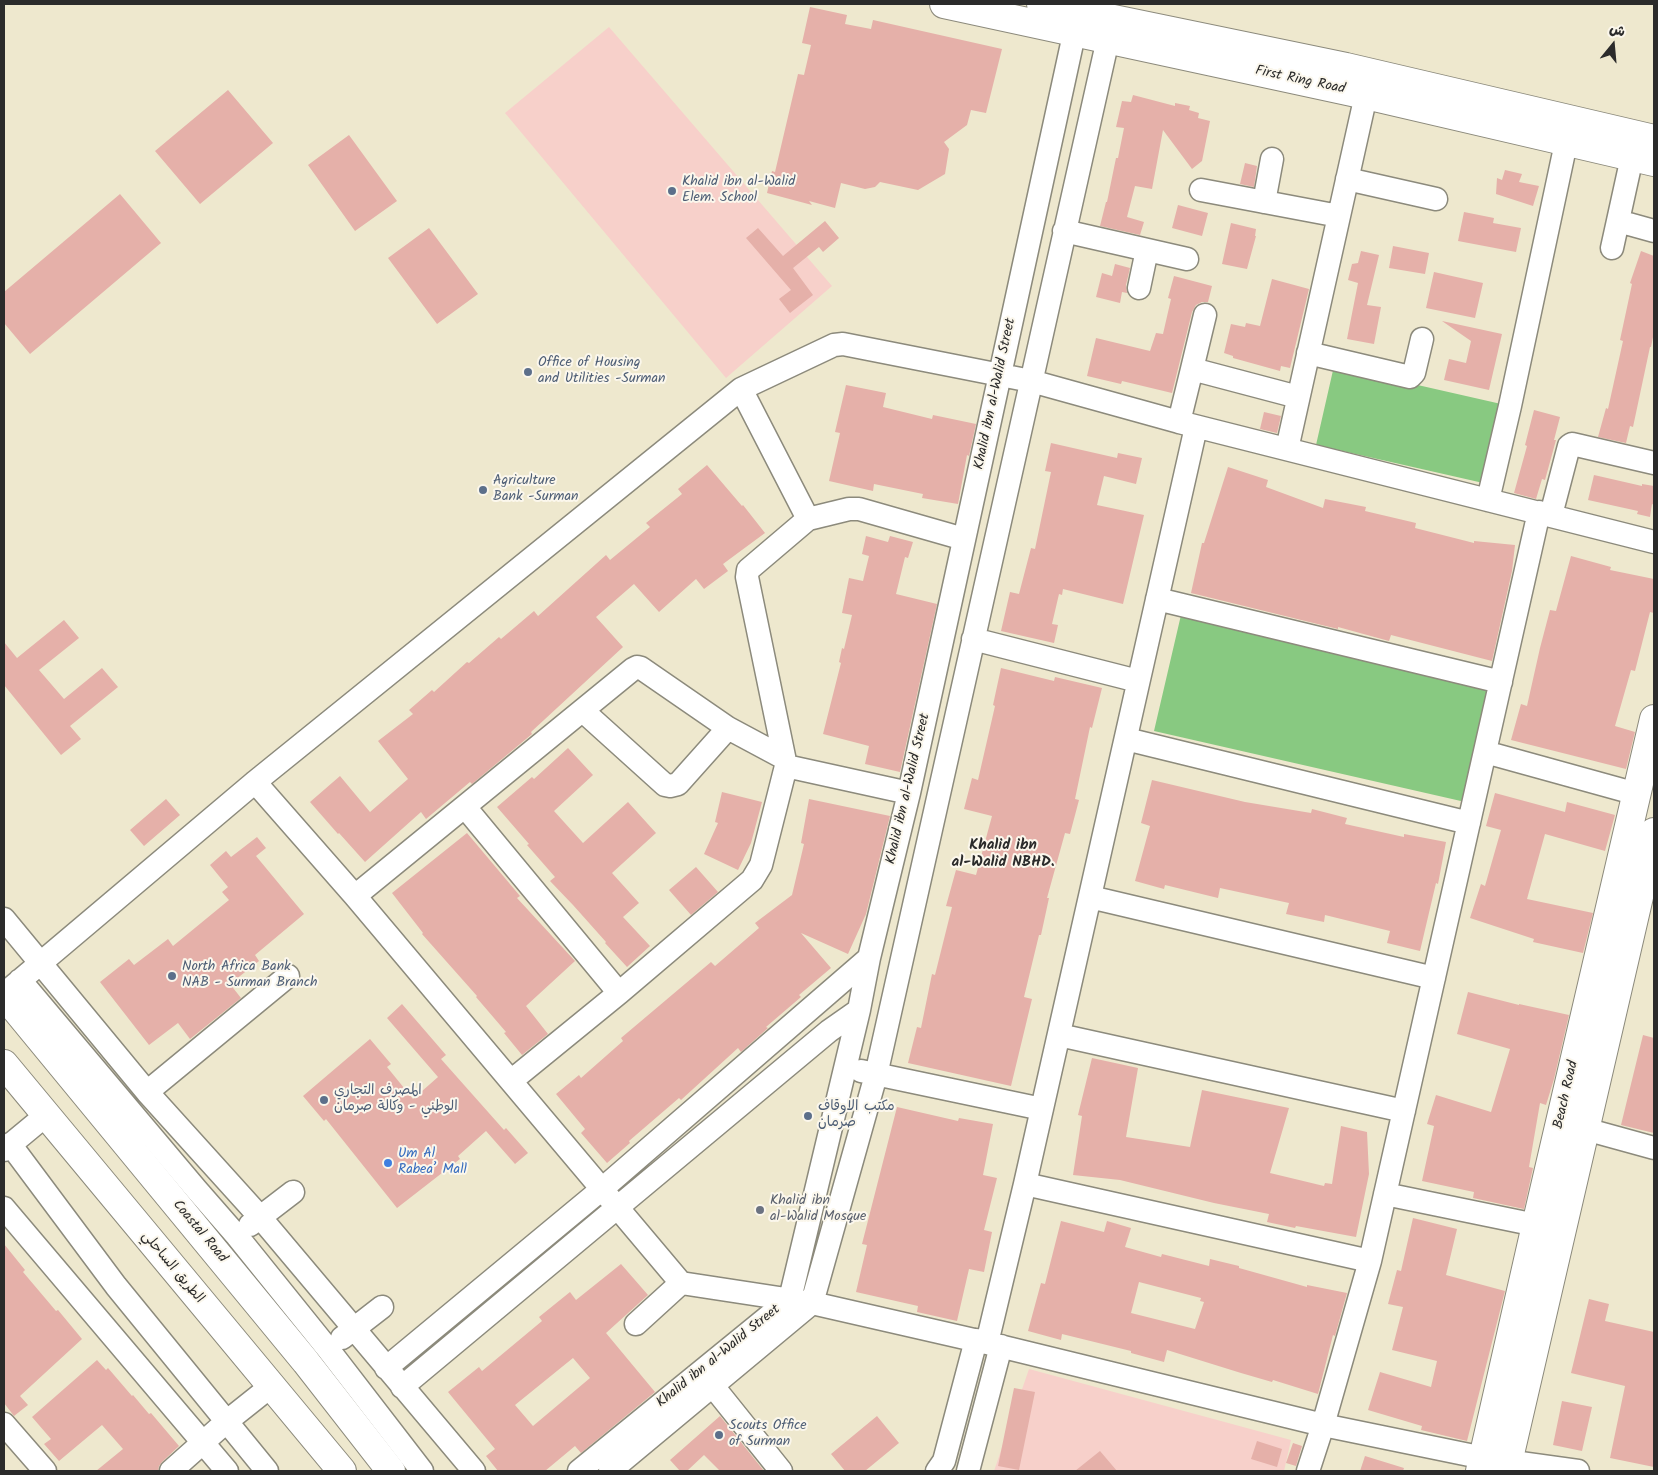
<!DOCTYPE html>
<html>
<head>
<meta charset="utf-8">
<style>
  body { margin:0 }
  #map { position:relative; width:1658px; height:1475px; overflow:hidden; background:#eee8ce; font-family:Kalam,"Playpen Sans Arabic",sans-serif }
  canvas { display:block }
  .frame { position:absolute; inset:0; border:5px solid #2b2b2b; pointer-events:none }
  .north { position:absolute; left:1588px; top:20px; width:50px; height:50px; -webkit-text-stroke:4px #fbf7ec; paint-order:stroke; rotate:17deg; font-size:14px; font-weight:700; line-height:20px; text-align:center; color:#2b2b2b }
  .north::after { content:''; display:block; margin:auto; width:18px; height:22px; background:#2b2b2b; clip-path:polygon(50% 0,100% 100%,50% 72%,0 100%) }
</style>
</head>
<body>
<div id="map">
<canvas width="1658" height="1475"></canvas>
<div class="frame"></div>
<div class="north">ش</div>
</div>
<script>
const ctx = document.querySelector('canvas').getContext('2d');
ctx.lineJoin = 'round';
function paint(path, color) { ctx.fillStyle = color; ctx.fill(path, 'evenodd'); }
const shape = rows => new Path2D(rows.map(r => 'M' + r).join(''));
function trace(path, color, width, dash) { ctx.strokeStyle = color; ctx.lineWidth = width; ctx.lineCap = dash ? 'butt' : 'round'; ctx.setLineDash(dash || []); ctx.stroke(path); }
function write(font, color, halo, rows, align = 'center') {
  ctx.font = font + ' Kalam,"Playpen Sans Arabic",sans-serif'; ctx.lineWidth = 4; ctx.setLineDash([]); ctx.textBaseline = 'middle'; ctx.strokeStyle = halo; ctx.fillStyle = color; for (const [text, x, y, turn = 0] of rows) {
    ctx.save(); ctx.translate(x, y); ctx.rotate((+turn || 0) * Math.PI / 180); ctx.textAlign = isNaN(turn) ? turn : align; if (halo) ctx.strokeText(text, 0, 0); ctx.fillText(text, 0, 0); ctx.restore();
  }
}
paint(shape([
  [609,27,832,286,726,378,505,113],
  [1029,1369,1291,1440,1284,1471,994,1471]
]), '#f7d0ca');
paint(shape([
  [1334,366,1510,406,1492,485,1316,445],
  [1181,615,1500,689,1474,804,1154,731]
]), '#88c981');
paint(shape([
  [810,7,847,15,845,24,871,29,873,20,1002,49,986,113,971,110,967,125,944,142,949,149,945,174,918,190,880,182,875,187,865,189,841,183,835,208,809,201,812,205,767,193,772,171,775,172,798,74,804,75,811,45,802,43],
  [228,90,273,143,200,204,155,151],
  [1133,95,1175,106,1175,103,1190,106,1189,110,1199,113,1198,118,1210,121,1202,161,1192,169,1163,130,1152,189,1135,186,1127,217,1144,222,1140,235,1100,226,1106,202,1107,202,1116,158,1118,158,1124,128,1116,127,1122,101,1131,102],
  [349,135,397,201,355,231,308,165],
  [1245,163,1257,166,1254,187,1240,184],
  [1505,170,1522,174,1519,182,1539,186,1533,206,1496,194,1497,178,1502,180],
  [120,194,161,243,30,354,4,323,4,292],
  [1178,205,1208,213,1202,236,1172,228],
  [1464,212,1494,218,1493,223,1521,228,1516,252,1458,241],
  [825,221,839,238,823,252,819,247,793,268,813,295,790,313,779,299,791,290,746,238,758,228,783,256],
  [1231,223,1256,229,1255,236,1256,236,1247,269,1222,264],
  [429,228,478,294,437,324,388,258],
  [1393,246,1429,253,1425,274,1389,268],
  [1361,251,1379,255,1367,305,1381,307,1374,344,1347,339,1358,283,1348,280,1352,264,1358,263],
  [1641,251,1654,256,1654,332,1651,347,1650,347,1633,427,1630,426,1626,443,1598,437,1606,408,1608,409,1623,341,1620,340,1632,284,1630,283],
  [1115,264,1130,268,1126,285,1127,293,1122,292,1120,303,1096,297,1102,273,1112,276],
  [1434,272,1483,283,1475,318,1426,308],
  [1174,276,1212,286,1208,302,1202,302,1196,305,1192,312,1172,393,1122,381,1121,384,1087,376,1096,338,1150,351,1156,333,1163,334,1171,299,1168,298],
  [1272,279,1309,289,1290,368,1281,366,1280,371,1233,358,1233,356,1224,353,1231,324,1245,327,1246,323,1260,326],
  [1442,321,1502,334,1489,390,1444,380,1449,359,1466,363,1471,341],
  [846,385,886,393,883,407,932,419,933,415,976,424,969,456,967,455,958,504,922,498,923,494,874,484,873,491,829,481,840,433,835,432],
  [1534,410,1560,417,1554,440,1556,440,1545,480,1542,479,1536,499,1514,493,1527,446,1525,445],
  [1264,412,1281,416,1277,433,1260,429],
  [1051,443,1117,458,1118,453,1142,458,1136,484,1104,476,1097,505,1144,515,1123,604,1063,589,1062,595,1059,594,1052,624,1058,625,1054,643,1001,631,1010,592,1019,594,1031,548,1035,549,1051,472,1045,471],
  [707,465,742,506,743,505,765,533,723,564,728,571,704,589,696,579,659,612,634,584,596,617,623,647,531,732,532,734,472,784,470,782,426,819,421,812,365,862,339,833,338,834,310,802,340,776,370,812,408,779,378,741,413,714,409,710,432,690,434,692,467,662,469,663,499,637,501,639,534,611,538,616,606,555,610,560,650,527,646,523,682,494,678,489],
  [1228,467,1268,480,1266,487,1323,508,1325,499,1366,507,1365,511,1416,523,1415,528,1474,543,1474,541,1515,545,1512,571,1492,661,1391,635,1389,641,1338,627,1338,629,1191,593,1202,543,1204,543],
  [1594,475,1642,486,1642,484,1654,486,1654,505,1652,504,1650,517,1637,514,1638,511,1588,500],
  [866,536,888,542,890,536,913,542,908,558,905,557,896,594,937,604,900,772,865,764,869,746,823,734,841,663,839,662,842,648,844,649,852,615,842,613,849,578,863,581,869,556,862,554],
  [1571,556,1611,567,1610,570,1654,579,1654,613,1650,612,1635,671,1631,670,1615,726,1635,732,1626,769,1511,740,1521,704,1527,706,1540,648,1550,610,1556,611],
  [64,620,79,638,39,670,64,699,102,668,118,687,70,726,81,739,61,755,4,685,4,642,17,658],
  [1001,668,1054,681,1055,677,1102,688,1092,728,1090,727,1075,799,1079,800,1070,834,1065,833,1047,898,1049,898,1041,935,1039,935,1024,997,1032,999,1011,1086,908,1063,917,1027,921,1028,932,974,935,975,952,907,946,906,956,870,976,875,992,816,964,809,972,778,978,780,995,706,993,705],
  [568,748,593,775,554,811,583,843,628,802,656,833,612,873,639,903,623,917,650,946,627,967,605,943,606,942,573,905,550,881,555,877,527,845,529,844,497,807,532,777,534,779],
  [1152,780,1245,802,1311,813,1312,809,1347,818,1345,824,1404,837,1404,834,1446,842,1438,884,1436,883,1420,951,1387,943,1390,931,1325,915,1324,922,1286,914,1289,903,1220,888,1218,898,1165,885,1164,889,1135,881,1150,826,1141,823],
  [722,792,762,802,751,843,738,870,704,854,718,823,715,822],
  [1495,793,1565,812,1567,802,1615,815,1605,851,1545,834,1527,899,1593,913,1583,953,1533,942,1534,939,1470,918,1481,884,1485,886,1501,830,1486,826],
  [166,799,180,815,144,846,130,830],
  [809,799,890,816,866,914,848,954,801,933,831,968,799,995,801,997,766,1027,768,1028,741,1052,738,1048,681,1100,679,1098,629,1141,630,1143,607,1163,581,1133,585,1129,556,1094,579,1075,581,1078,623,1041,621,1038,711,962,715,966,759,928,755,923,792,895,804,844,801,843],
  [467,833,520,896,517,898,575,961,526,1006,548,1034,522,1055,504,1033,506,1032,476,997,477,996,422,934,423,933,392,893],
  [257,837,266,848,256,856,304,914,255,955,259,961,230,984,241,998,190,1039,178,1023,149,1045,100,982,129,959,134,965,168,939,173,946,229,900,222,892,228,887,210,865,226,851,231,857],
  [696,867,718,892,691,915,669,890],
  [1468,992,1519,1005,1519,1004,1569,1015,1554,1079,1546,1105,1540,1103,1529,1167,1533,1168,1524,1209,1473,1198,1474,1192,1422,1181,1434,1126,1427,1124,1436,1095,1491,1112,1510,1049,1457,1034],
  [402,1004,446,1055,441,1059,504,1130,506,1128,528,1153,515,1164,486,1131,458,1156,460,1159,397,1208,326,1119,324,1121,303,1096,370,1039,391,1064,387,1067,413,1099,438,1077,387,1018],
  [1643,1035,1654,1038,1654,1133,1621,1125],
  [1092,1058,1138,1068,1126,1137,1190,1147,1202,1090,1289,1108,1270,1173,1324,1186,1325,1183,1332,1184,1341,1126,1367,1132,1369,1174,1356,1237,1296,1226,1295,1228,1267,1222,1269,1214,1214,1203,1120,1180,1073,1175,1082,1116,1078,1115],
  [897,1107,958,1121,959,1118,993,1124,983,1175,997,1178,984,1230,992,1232,984,1272,969,1269,957,1321,917,1312,918,1306,856,1292,867,1245,862,1244],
  [1413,1218,1457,1229,1446,1275,1505,1291,1467,1441,1421,1430,1422,1426,1368,1410,1380,1372,1431,1387,1437,1361,1392,1350,1403,1307,1388,1304,1397,1270,1401,1271],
  [1061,1221,1104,1232,1107,1221,1131,1228,1125,1247,1161,1257,1162,1254,1209,1266,1210,1259,1239,1266,1239,1268,1307,1287,1307,1285,1347,1293,1335,1336,1333,1335,1318,1394,1273,1380,1272,1382,1241,1373,1167,1350,1164,1362,1131,1353,1131,1351,1062,1334,1061,1340,1028,1331,1041,1283,1045,1284],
  [1139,1282,1201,1298,1200,1301,1204,1302,1195,1329,1131,1313],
  [4,1244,25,1270,23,1272,56,1311,58,1310,82,1339,20,1396,28,1405,14,1416,4,1403],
  [621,1264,648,1295,606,1333,655,1392,581,1453,575,1446,545,1471,498,1471,486,1456,495,1449,448,1392,479,1367,482,1371,542,1321,539,1317,570,1292,576,1300],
  [573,1358,590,1378,533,1426,515,1405],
  [1589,1299,1609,1304,1605,1321,1654,1332,1654,1467,1610,1458,1625,1386,1571,1373],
  [97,1360,106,1370,108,1368,132,1396,133,1395,149,1414,151,1413,179,1446,162,1462,159,1466,158,1471,96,1471,123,1449,102,1425,59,1461,44,1444,51,1439,32,1417],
  [1014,1388,1035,1392,1019,1470,998,1466],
  [1562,1401,1592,1407,1582,1451,1553,1445],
  [720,1416,764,1471,720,1471,704,1455,687,1471,680,1471,670,1460],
  [877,1416,899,1443,865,1471,845,1471,831,1454],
  [1257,1441,1282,1449,1277,1467,1251,1459],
  [1293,1443,1302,1446,1296,1466,1286,1463],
  [1100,1451,1117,1471,1075,1471],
  [1365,1456,1404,1468,1403,1471,1360,1471]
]), '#e5b0a9');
const minor = shape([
  [1347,179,1436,199],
  [1201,190,1339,216],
  [1264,202,1272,159],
  [1618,221,1654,231],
  [1064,231,1187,259],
  [1612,248,1632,157],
  [1139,288,1147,250],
  [1205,315,1192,369,1298,397],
  [1308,353,1410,377,1414,373,1422,339],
  [741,389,808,519],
  [1179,422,1192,369],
  [1287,449,1366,95],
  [1488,500,1510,406,1570,124],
  [1551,515,1569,446,1572,444,1654,463],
  [1157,599,1501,682],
  [973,639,1138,681],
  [583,711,665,785,670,786,678,784,728,728],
  [1126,739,1469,823],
  [1485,752,1637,794],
  [786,766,909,793],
  [255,782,355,896,681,1283,812,1303,987,1343,1323,1425,1484,1458,1578,1471],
  [465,807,619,993],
  [355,896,633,669,637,667,641,668,728,728,784,758],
  [1090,897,1434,978],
  [4,919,147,1092,260,1217,474,1471],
  [20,980,196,1189,237,1236,328,1349,422,1471],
  [4,994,255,782,741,389,834,345,843,344,1031,381,1179,422,1654,542],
  [1059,1035,1404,1111],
  [861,1071,1042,1109],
  [511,1081,619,993,752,880,761,865,786,766,747,577,748,570,808,519,849,509,859,509,964,539],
  [147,1092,288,976],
  [1585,1129,1654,1148],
  [10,1144,116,1286,267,1471],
  [4,1150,45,1116],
  [1025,1184,1370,1261],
  [1385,1194,1536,1225],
  [4,1208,227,1471],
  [250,1225,293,1192],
  [636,1324,681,1283],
  [342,1338,382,1307],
  [987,1343,1025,1184,1196,427],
  [386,1368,602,1189,869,958],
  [712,1385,781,1471],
  [402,1387,829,1031,859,1010],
  [4,1424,45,1471],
  [171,1471,226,1422,270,1387],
  [579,1471,790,1299,859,1010,869,958,909,793,1078,16],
  [610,1471,812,1303,876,1075,1108,39,1109,24],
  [937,1471,944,1461,976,1340],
  [968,1471,1001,1346],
  [1308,1471,1323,1425,1370,1261,1539,512]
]);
const major = shape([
  [944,4,1366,95,1654,162],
  [1041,4,1346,67,1654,139],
  [1480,1471,1536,1225,1654,719],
  [1506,1471,1654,832]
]);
const highway = shape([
  [4,995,306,1362,391,1471],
  [4,1064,342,1471]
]);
trace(minor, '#8c8a7c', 25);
trace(major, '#8c8a7c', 30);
trace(highway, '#8c8a7c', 30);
trace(minor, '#fff', 22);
trace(major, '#fff', 28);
trace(highway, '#fff', 28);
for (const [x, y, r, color] of [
  [672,191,5,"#5c6f8a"],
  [528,372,5,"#5c6f8a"],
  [483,490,5,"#5c6f8a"],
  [172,976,5,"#5c6f8a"],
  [324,1100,5,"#5c6f8a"],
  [808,1116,5,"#5c6f8a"],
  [388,1163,5,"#3f7fe0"],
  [760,1210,5,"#6b7280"],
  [719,1435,5,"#5c6f8a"]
]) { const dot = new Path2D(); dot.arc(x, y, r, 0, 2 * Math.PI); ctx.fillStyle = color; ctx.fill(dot); trace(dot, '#fbf7ec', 2); }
write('14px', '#2b2b2b', '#fbf7ec', [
  ["First Ring Road",1300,81,12],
  ["Khalid ibn al-Walid Street",996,394,-78],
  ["Khalid ibn al-Walid Street",909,789,-77],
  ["Beach Road",1567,1095,-77],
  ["Coastal Road",199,1232,50],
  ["الطريق الساحلي",172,1268,50],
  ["Khalid ibn al-Walid Street",719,1357,-39]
]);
write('14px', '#4e5e75', '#fbf7ec', [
  ["Khalid ibn al-Walid",682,183],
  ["Elem. School",682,199],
  ["Office of Housing",538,364],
  ["and Utilities -Surman",538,380],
  ["Agriculture",493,482],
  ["Bank -Surman",493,498],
  ["North Africa Bank",182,968],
  ["NAB - Surman Branch",182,984],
  ["المصرف التجاري",334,1092],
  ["الوطني - وكالة صرمان",334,1108],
  ["مكتب الاوقاف",818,1108],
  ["صرمان",818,1124],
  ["Scouts Office",729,1427],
  ["of Surman",729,1443]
], 'left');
write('14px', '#366cbe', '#fbf7ec', [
  ["Um Al",398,1155],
  ["Rabea’ Mall",398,1171]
], 'left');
write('14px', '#5b616d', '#fbf7ec', [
  ["Khalid ibn",770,1202],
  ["al-Walid Mosque",770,1218]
], 'left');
write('bold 15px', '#2b2b2b', '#fbf7ec', [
  ["Khalid ibn",1003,846],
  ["al-Walid NBHD.",1003,863]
]);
</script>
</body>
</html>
